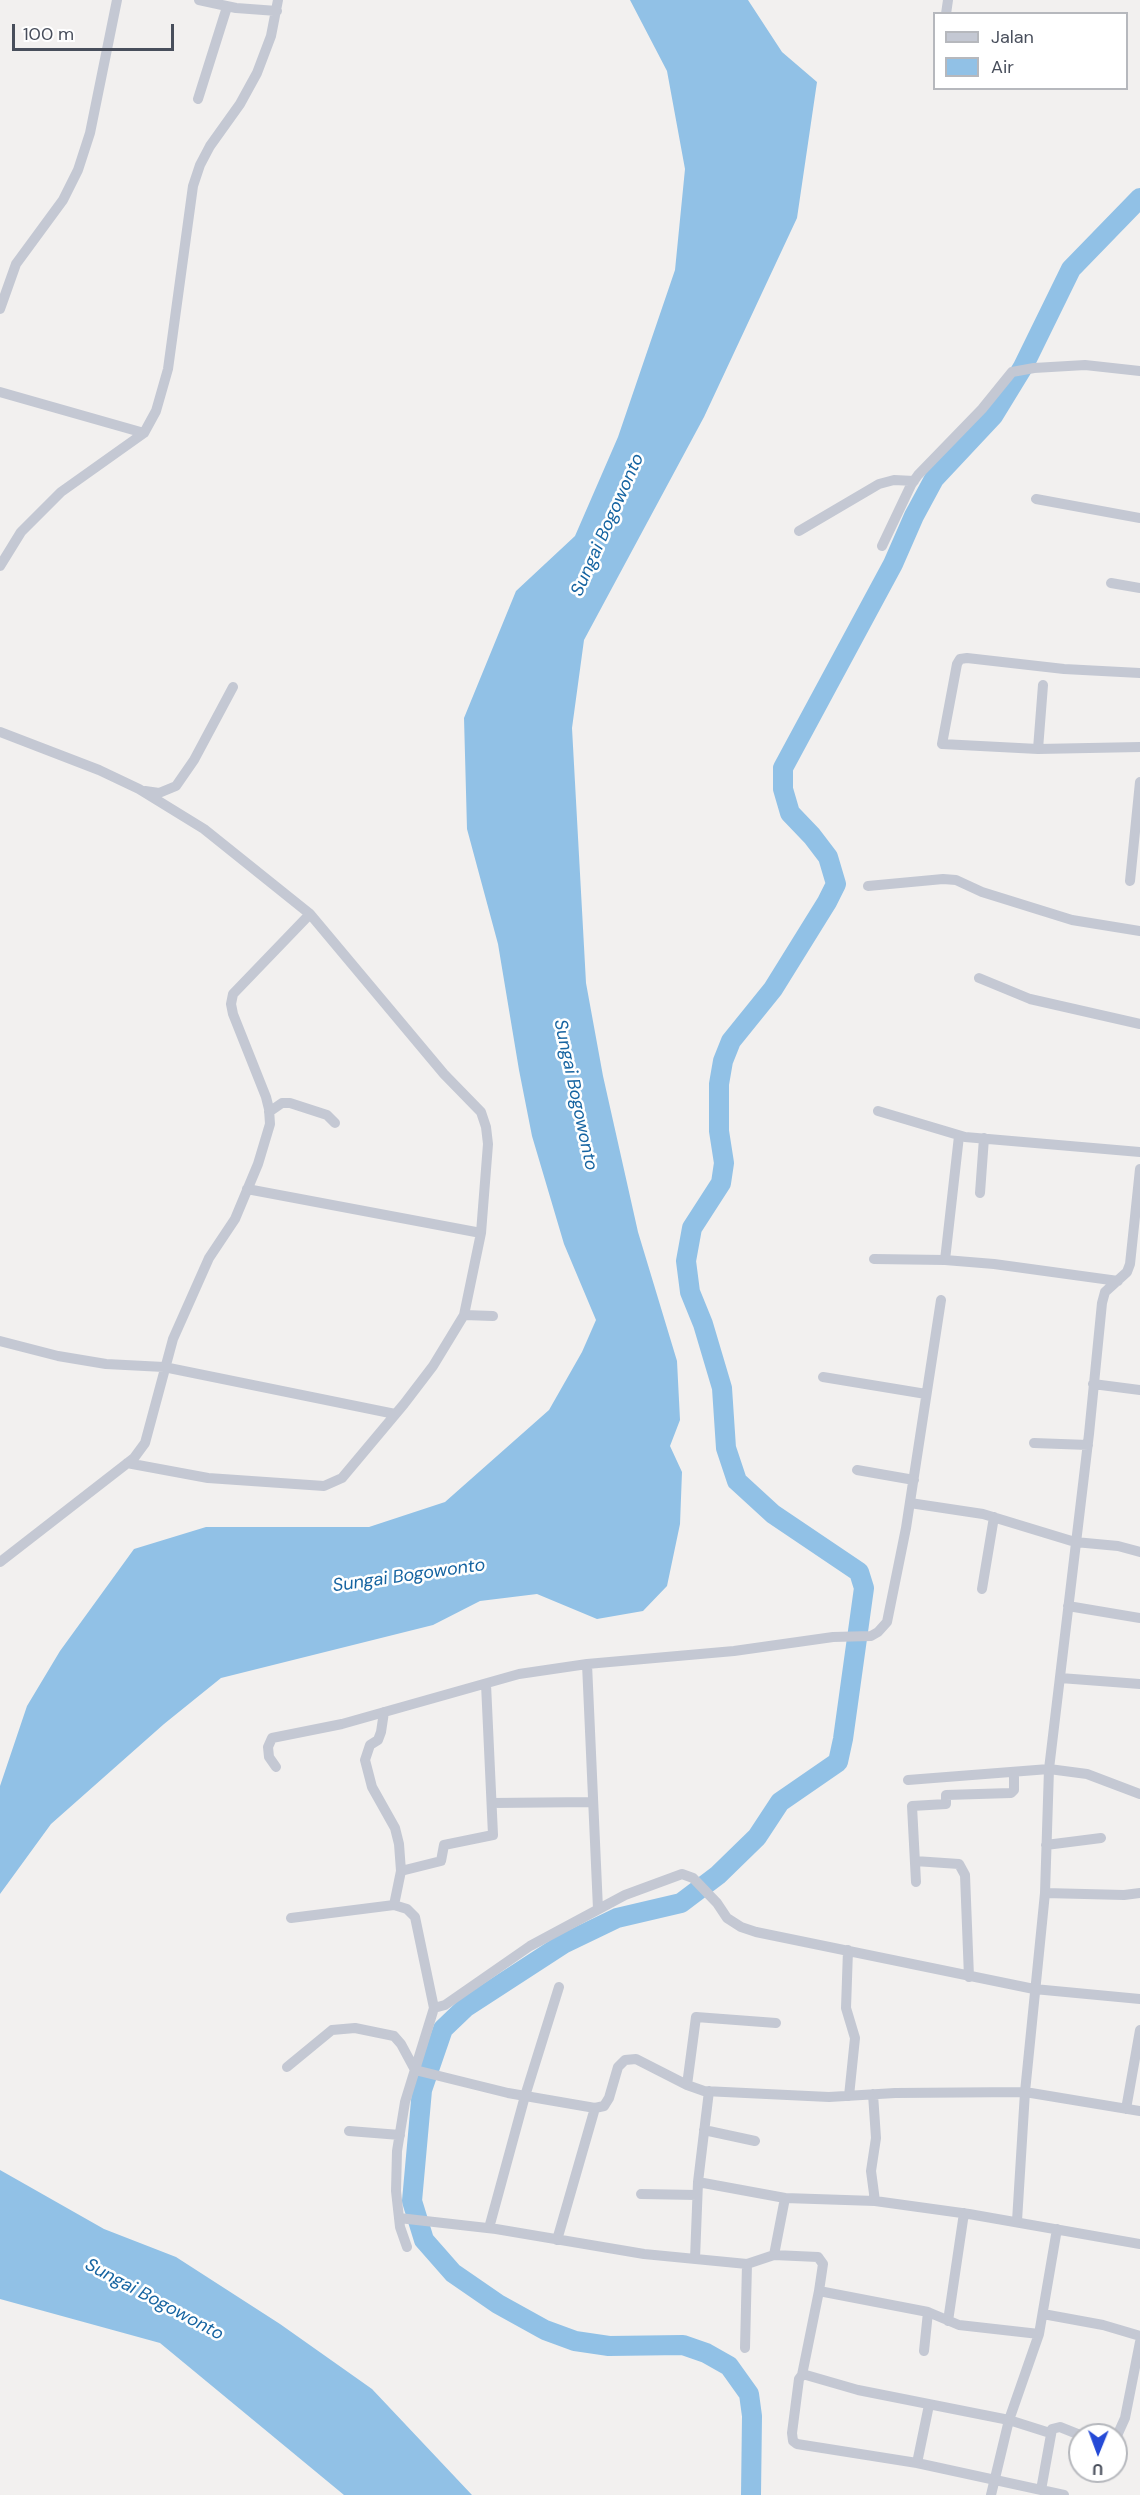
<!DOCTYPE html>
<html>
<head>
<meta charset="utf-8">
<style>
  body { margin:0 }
  #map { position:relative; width:1140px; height:2495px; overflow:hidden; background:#f2f0ef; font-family:"DM Sans",sans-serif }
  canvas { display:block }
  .legend { position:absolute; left:933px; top:12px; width:195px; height:78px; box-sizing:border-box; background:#fff; border:2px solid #b6b8bd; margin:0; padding:8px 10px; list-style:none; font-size:18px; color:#484e5b }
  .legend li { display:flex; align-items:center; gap:12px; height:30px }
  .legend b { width:30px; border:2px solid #b6b8bd }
  .north { position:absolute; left:1068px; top:2423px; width:60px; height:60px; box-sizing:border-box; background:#fff; border:2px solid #b6b8bd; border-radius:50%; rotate:181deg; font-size:16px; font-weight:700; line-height:24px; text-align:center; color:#484e5b }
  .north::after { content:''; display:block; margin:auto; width:21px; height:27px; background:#254ad6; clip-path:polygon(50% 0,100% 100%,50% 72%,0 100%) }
  .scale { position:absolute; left:12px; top:24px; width:162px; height:27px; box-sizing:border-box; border:3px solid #484e5b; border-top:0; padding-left:8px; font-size:18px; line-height:21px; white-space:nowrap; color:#484e5b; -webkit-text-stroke:4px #fff; paint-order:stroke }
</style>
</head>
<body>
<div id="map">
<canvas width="1140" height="2495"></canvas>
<ul class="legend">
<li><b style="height:8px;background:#c4c8d3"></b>Jalan</li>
<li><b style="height:16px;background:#91c1e6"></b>Air</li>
</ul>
<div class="north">U</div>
<div class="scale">100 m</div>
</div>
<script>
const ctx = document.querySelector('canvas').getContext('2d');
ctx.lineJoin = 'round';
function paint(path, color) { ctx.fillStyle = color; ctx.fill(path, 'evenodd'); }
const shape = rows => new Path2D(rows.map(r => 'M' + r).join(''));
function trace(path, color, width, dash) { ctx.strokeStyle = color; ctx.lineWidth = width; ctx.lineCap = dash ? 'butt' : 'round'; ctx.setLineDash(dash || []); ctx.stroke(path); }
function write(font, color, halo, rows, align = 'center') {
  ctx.font = font + ' "DM Sans",sans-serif'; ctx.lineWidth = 5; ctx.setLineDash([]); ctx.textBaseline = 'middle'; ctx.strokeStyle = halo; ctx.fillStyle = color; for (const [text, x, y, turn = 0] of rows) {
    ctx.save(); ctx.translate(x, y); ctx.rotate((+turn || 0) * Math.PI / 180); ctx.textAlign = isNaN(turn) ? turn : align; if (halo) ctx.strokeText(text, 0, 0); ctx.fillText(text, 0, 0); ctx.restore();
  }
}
paint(shape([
  [630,0,748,0,782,52,817,82,797,218,704,417,584,640,572,728,586,983,603,1076,638,1232,677,1361,680,1420,670,1446,682,1472,680,1524,667,1586,643,1611,597,1619,537,1594,480,1601,433,1625,221,1678,164,1724,51,1824,0,1894,0,1786,27,1706,60,1651,134,1549,206,1527,369,1527,445,1502,549,1410,582,1352,596,1320,564,1244,532,1136,519,1070,498,944,467,829,464,718,516,591,575,536,618,437,675,270,685,169,667,71],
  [0,2170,104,2229,176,2257,280,2324,372,2389,472,2495,344,2495,160,2343,0,2299]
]), '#91c1e6');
trace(shape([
  [751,2495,752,2416,749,2394,729,2366,706,2353,683,2345,609,2346,575,2341,545,2330,498,2304,453,2273,424,2240,412,2201,422,2090,443,2029,466,2007,563,1944,617,1918,681,1903,718,1875,757,1837,780,1802,838,1762,843,1739,864,1588,859,1572,773,1514,737,1481,726,1448,722,1388,703,1324,690,1292,686,1261,692,1228,721,1183,724,1163,719,1131,719,1084,723,1061,731,1041,773,989,827,902,836,884,828,857,812,836,790,813,783,789,783,768,893,564,914,516,934,479,993,416,1023,367,1071,269,1140,198]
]), '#91c1e6', 20);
trace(shape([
  [199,0,236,8,277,11],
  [946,14,948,0],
  [198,99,227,7],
  [0,309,16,264,63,200,78,170,90,133,117,0],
  [0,392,144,433],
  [1036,499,1140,518],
  [799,531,879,484,894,480,914,481],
  [882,546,911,485,918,475,982,409,1012,372,1034,368,1085,365,1140,371],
  [0,566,21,532,61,492,144,433,156,411,168,369,193,186,200,165,210,146,240,104,257,73,271,36,278,0],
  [1111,583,1140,588],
  [1140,673,1064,669,967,658,960,659,957,664,942,744,1038,749,1140,747],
  [0,732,99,770,139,789,204,829,310,914,233,994,231,1004,233,1014,266,1097,269,1109,270,1124,258,1164,235,1219,209,1258,173,1339,145,1443,134,1458,0,1562],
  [1038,749,1043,685],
  [145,791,159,793,176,786,194,760,233,687],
  [1130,881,1140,782],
  [868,886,943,879,956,880,982,892,1072,920,1140,931],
  [979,978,1030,999,1140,1024],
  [878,1111,965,1137,1140,1152],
  [269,1112,282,1103,290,1103,327,1115,335,1123],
  [247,1189,481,1233],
  [980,1193,984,1138],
  [874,1259,945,1260,994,1264,1118,1281],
  [945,1260,959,1136],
  [464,1315,493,1316],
  [0,1341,58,1356,106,1364,164,1367,395,1414],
  [823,1377,926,1394],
  [1093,1384,1140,1390],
  [1034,1443,1088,1445],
  [127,1463,208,1478,324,1486,342,1478,404,1404,433,1366,464,1315,481,1233,488,1144,486,1127,481,1112,444,1074,310,914],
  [857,1470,914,1480],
  [910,1503,983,1514,1075,1542,1118,1546,1140,1552],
  [982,1589,994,1517],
  [1068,1606,1140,1618],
  [587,1664,598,1909],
  [1060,1678,1140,1684],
  [384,1712,381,1732,378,1740,370,1745,365,1760,372,1787,395,1828,399,1844,401,1871],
  [276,1767,269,1757,268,1747,272,1738,342,1724,519,1674,587,1664,734,1651,833,1637,871,1636,878,1632,887,1622,906,1528,941,1300],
  [908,1780,1049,1769,1087,1774,1140,1794],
  [492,1803,593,1802],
  [1046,1845,1101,1838],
  [915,1861,959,1864,965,1875,969,1977],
  [916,1882,912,1806,946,1804,946,1795,1011,1793,1014,1790,1014,1772],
  [1045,1893,1124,1895,1140,1893],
  [394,1905,401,1871,441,1861,444,1845,493,1835,486,1684],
  [291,1918,394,1905,407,1909,415,1917,434,2008,405,2102,397,2151,396,2191,400,2227,407,2247],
  [848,1950,846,2008,855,2038,849,2096],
  [434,2008,445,2005,530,1946,625,1895,682,1874,693,1878,717,1903,727,1918,741,1927,756,1932,1034,1989,1140,1999],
  [287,2067,332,2030,355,2028,394,2036,401,2044,415,2070,508,2093,595,2108,604,2106,609,2098,618,2067,625,2060,636,2059,687,2085,704,2091,829,2097,895,2093,1025,2092,1140,2111],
  [687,2085,696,2017,776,2023],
  [873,2094,876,2138,871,2171,875,2201],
  [1126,2109,1140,2030],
  [704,2130,755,2141],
  [349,2131,400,2135],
  [698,2182,785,2198,875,2201,969,2214,1140,2244],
  [641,2194,697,2195],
  [399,2218,496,2229,644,2254,747,2264,774,2255,818,2257,823,2264,819,2291,928,2312,959,2325,1039,2334],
  [1017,2221,1025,2092,1045,1893,1049,1769,1089,1434,1102,1303,1105,1292,1127,1272,1130,1264,1140,1169],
  [489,2228,525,2096,559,1987],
  [557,2240,595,2108],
  [774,2255,785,2198],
  [695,2259,698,2182,709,2091],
  [1043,2314,1103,2325,1140,2336],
  [948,2321,964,2213],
  [745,2348,747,2264],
  [924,2351,928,2312],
  [802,2375,819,2291],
  [1050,2433,1009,2420,858,2390,806,2375,802,2375,799,2379,792,2433,793,2441,797,2444,917,2463,1064,2495],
  [1116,2438,1125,2418,1140,2342],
  [917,2463,929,2405],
  [1041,2490,1052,2429,1060,2427,1080,2435],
  [991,2495,1009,2420,1039,2334,1057,2229]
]), '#c4c8d3', 10);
write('italic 18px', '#1664a1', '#fff', [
  ["Sungai Bogowonto",608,525,-66],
  ["Sungai Bogowonto",575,1095,78],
  ["Sungai Bogowonto",409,1576,-8],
  ["Sungai Bogowonto",154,2300,28]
]);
</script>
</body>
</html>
